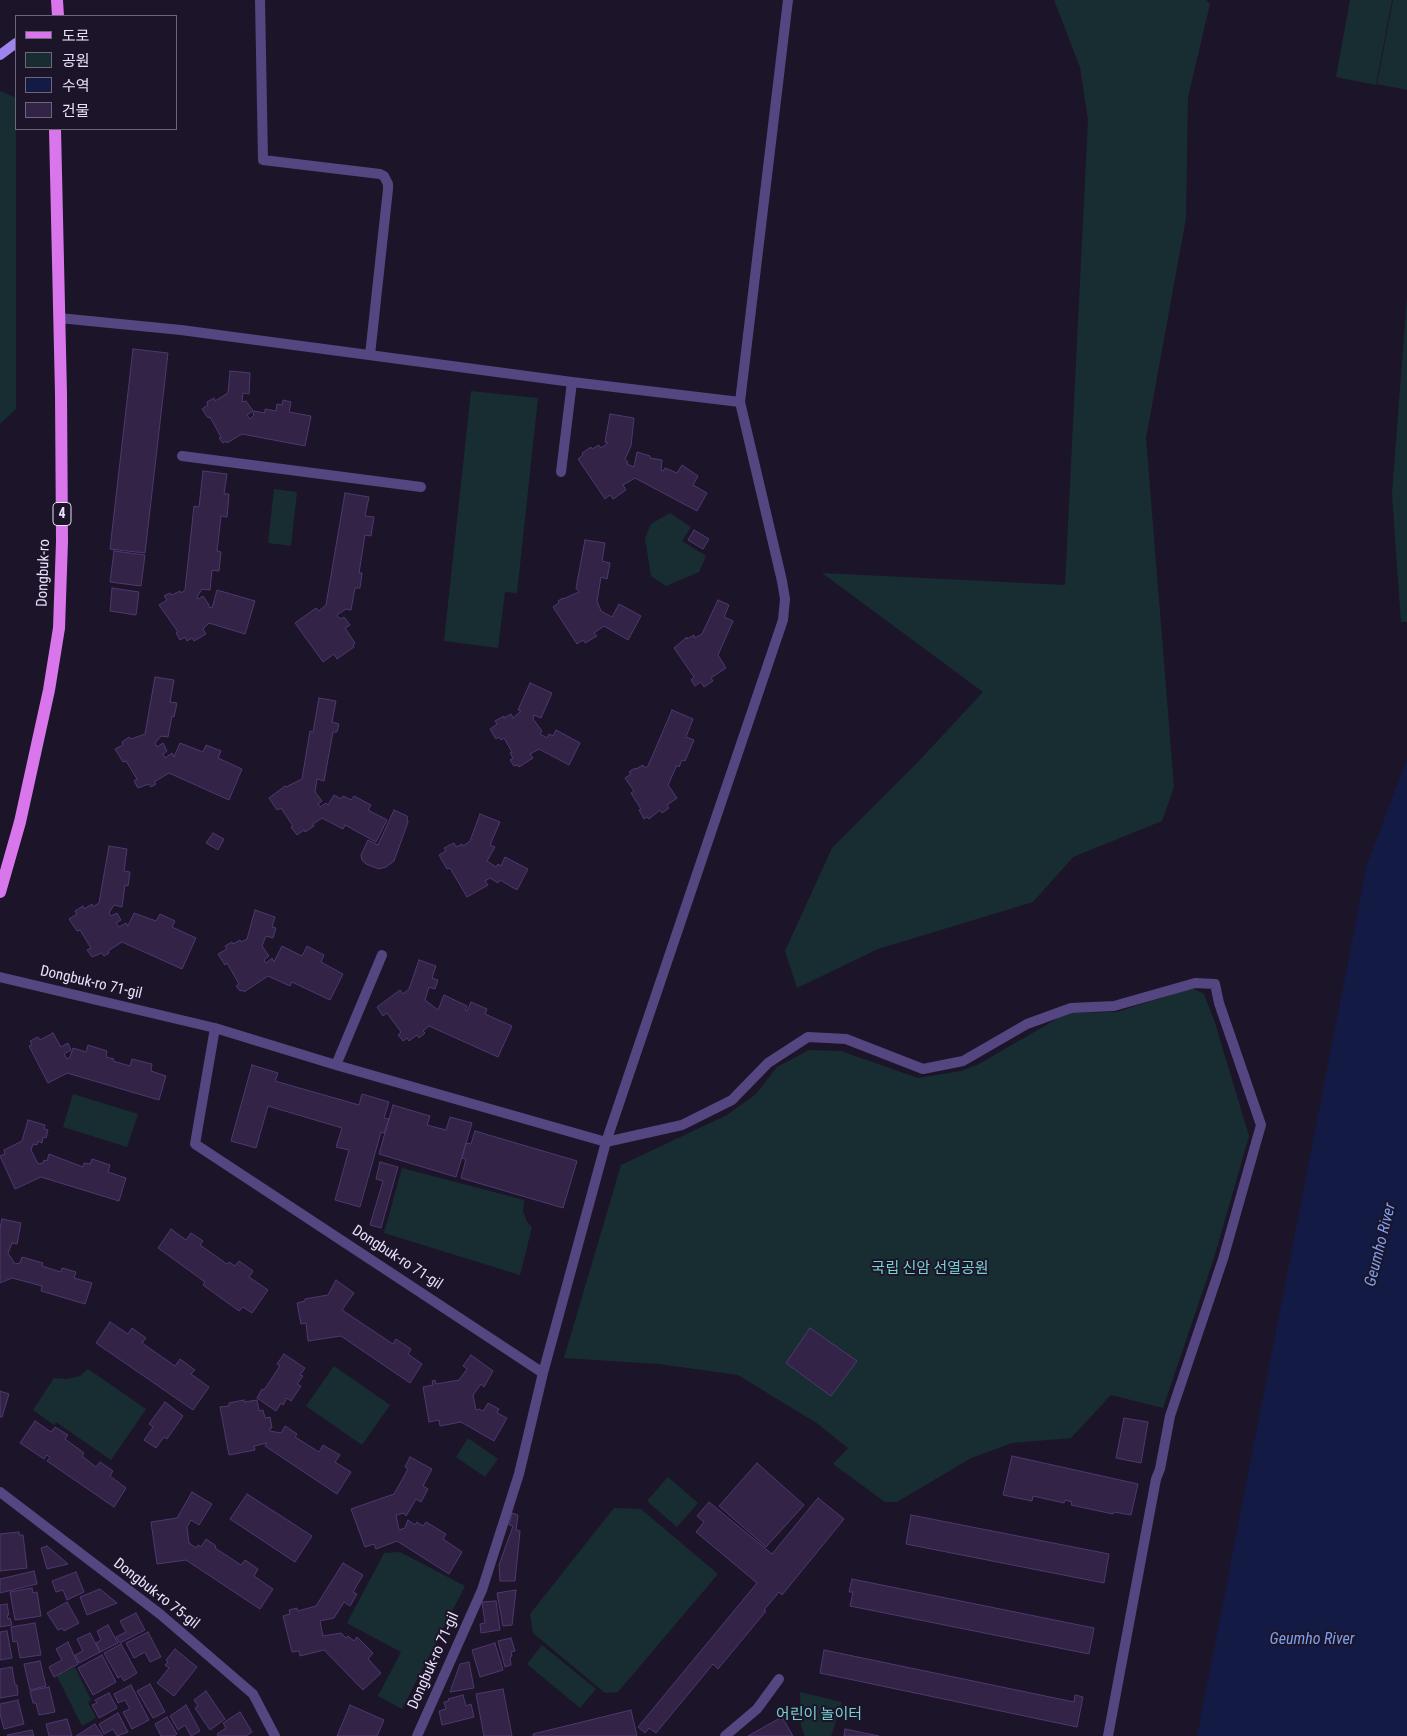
<!DOCTYPE html>
<html>
<head>
<meta charset="utf-8">
<style>
  body { margin:0 }
  #map { position:relative; width:1407px; height:1736px; overflow:hidden; background:#1c1529; font-family:"Roboto Condensed","Noto Sans KR",sans-serif }
  canvas { display:block }
  .legend { position:absolute; left:15px; top:15px; width:162px; height:115px; box-sizing:border-box; background:#1c1529; border:1px solid #6e667d; margin:0; padding:6px 9px; list-style:none; font-size:15px; color:#e9e0fb }
  .legend li { display:flex; align-items:center; gap:10px; height:25px }
  .legend b { width:25px; border:1px solid #6e667d }
</style>
</head>
<body>
<div id="map">
<canvas width="1407" height="1736"></canvas>
<ul class="legend">
<li><b style="height:6px;background:#d976ec"></b>도로</li>
<li><b style="height:14px;background:#182d32"></b>공원</li>
<li><b style="height:14px;background:#131a43"></b>수역</li>
<li><b style="height:14px;background:#322347"></b>건물</li>
</ul>
</div>
<script>
const ctx = document.querySelector('canvas').getContext('2d');
ctx.lineJoin = 'round';
function paint(path, color) { ctx.fillStyle = color; ctx.fill(path, 'evenodd'); }
const shape = rows => new Path2D(rows.map(r => 'M' + r).join(''));
function trace(path, color, width, dash) { ctx.strokeStyle = color; ctx.lineWidth = width; ctx.lineCap = dash ? 'butt' : 'round'; ctx.setLineDash(dash || []); ctx.stroke(path); }
function write(font, color, halo, rows, align = 'center') {
  ctx.font = font + ' "Roboto Condensed","Noto Sans KR",sans-serif'; ctx.lineWidth = 4; ctx.setLineDash([]); ctx.textBaseline = 'middle'; ctx.strokeStyle = halo; ctx.fillStyle = color; for (const [text, x, y, turn = 0] of rows) {
    ctx.save(); ctx.translate(x, y); ctx.rotate((+turn || 0) * Math.PI / 180); ctx.textAlign = isNaN(turn) ? turn : align; if (halo) ctx.strokeText(text, 0, 0); ctx.fillText(text, 0, 0); ctx.restore();
  }
}
paint(shape([
  [1054,0,1206,0,1210,4,1188,97,1186,218,1146,438,1174,787,1162,821,1073,857,1033,902,878,949,797,988,785,951,832,848,917,763,983,692,822,573,1065,585,1088,120,1080,67],
  [1350,0,1392,0,1376,85,1336,77],
  [1393,0,1407,0,1407,90,1377,84],
  [0,91,16,98,16,409,0,424],
  [1407,297,1407,622,1401,622,1392,494],
  [471,391,538,398,517,593,505,592,498,648,444,641],
  [274,489,297,492,291,546,268,543],
  [670,513,691,527,682,541,706,556,699,572,666,586,651,576,645,538,651,524],
  [1192,988,1204,994,1215,1023,1249,1136,1214,1258,1163,1408,1111,1395,1071,1438,1012,1443,971,1458,897,1502,885,1502,833,1464,848,1448,818,1424,738,1375,659,1364,564,1358,621,1165,727,1115,756,1094,777,1067,809,1050,841,1051,918,1078,961,1071,979,1064,1067,1013,1117,1012],
  [73,1094,138,1114,127,1147,63,1127],
  [402,1168,524,1200,523,1211,527,1222,532,1227,520,1275,384,1233],
  [334,1366,390,1405,362,1445,306,1406],
  [88,1369,146,1409,111,1460,56,1422,54,1425,33,1410,54,1378,67,1379,80,1376],
  [468,1438,498,1459,485,1477,456,1457],
  [668,1477,698,1503,677,1527,647,1501],
  [614,1508,641,1509,718,1574,618,1692,605,1693,533,1633,530,1614],
  [400,1552,465,1586,402,1709,378,1696,401,1652,347,1623,384,1553],
  [542,1645,596,1689,580,1708,527,1664],
  [75,1667,91,1700,88,1702,96,1718,82,1726,57,1676],
  [800,1692,842,1702,831,1736,805,1736,801,1726]
]), '#182d32');
paint(shape([
  [1407,759,1407,1736,1197,1736,1367,864]
]), '#131a43');
const building = shape([
  [133,349,168,353,145,553,110,549,133,349],
  [230,371,250,373,249,394,243,393,242,402,246,401,253,411,247,415,250,419,254,415,253,414,254,411,265,413,265,409,276,411,277,404,282,405,283,400,291,402,289,412,311,416,305,446,242,434,227,443,226,441,223,443,219,438,221,437,210,417,208,418,202,409,208,405,207,402,214,398,215,401,228,393,230,371],
  [610,414,634,418,631,446,625,459,628,462,627,464,634,467,637,452,650,456,650,458,662,460,661,470,663,471,665,468,677,473,682,465,698,476,693,485,707,493,697,511,635,478,623,485,626,490,613,499,610,495,605,499,578,459,583,455,582,453,591,447,592,449,599,445,601,448,608,443,605,442,610,414],
  [203,471,227,474,224,494,229,494,227,517,221,516,217,551,221,552,219,571,212,570,210,590,202,589,197,597,198,599,203,596,209,605,209,607,212,608,217,590,255,601,245,634,209,623,203,629,206,634,194,641,192,638,187,641,185,637,180,640,176,633,178,632,159,605,167,600,164,596,170,593,172,595,180,591,181,593,185,590,194,506,199,507,203,471],
  [345,493,369,497,365,516,374,517,371,536,365,535,359,573,362,573,360,588,355,588,351,610,346,609,337,615,340,619,344,617,350,625,345,628,355,643,353,645,354,647,337,659,334,654,323,662,295,623,316,608,319,611,326,605,345,493],
  [694,530,709,539,703,549,688,540,694,530],
  [585,540,605,543,602,561,610,563,607,579,601,577,597,601,601,611,612,617,619,604,641,616,628,640,604,626,594,633,597,636,585,643,583,640,577,644,553,607,559,603,558,601,563,598,563,599,579,592,576,588,585,540],
  [114,551,145,555,141,586,110,582,114,551],
  [112,588,139,592,136,615,110,611,112,588],
  [718,600,729,605,724,617,733,621,718,655,726,668,711,678,713,681,704,687,701,682,695,686,691,680,694,677,674,648,687,637,687,639,694,635,695,638,702,634,718,600],
  [155,677,174,680,170,702,177,703,174,717,172,716,168,737,161,736,155,743,157,747,163,743,167,751,163,754,165,758,172,753,174,757,180,743,203,752,206,745,221,751,218,758,242,769,229,800,169,773,154,782,156,784,151,787,149,784,138,788,134,781,137,779,126,761,123,762,115,749,123,745,122,742,129,737,131,739,145,734,155,677],
  [530,683,552,693,541,718,534,715,533,719,542,731,540,734,547,738,549,734,553,736,556,730,580,743,569,765,539,749,530,754,533,758,519,767,518,765,514,766,510,760,513,758,510,753,512,752,504,738,501,740,499,737,496,739,490,729,497,724,495,721,504,716,504,718,511,714,513,718,521,711,518,710,530,683],
  [319,698,336,701,332,722,339,724,337,732,333,732,324,781,317,779,315,792,322,801,318,804,320,807,326,803,328,805,334,795,341,799,343,796,351,800,354,796,371,805,368,810,387,820,376,842,345,825,343,829,322,818,313,824,314,826,305,832,304,830,297,835,291,827,293,826,281,808,277,810,269,798,285,786,286,787,302,779,310,731,313,732,319,698],
  [672,710,693,719,686,737,694,740,685,761,682,760,679,767,677,765,668,785,677,798,667,805,669,808,662,813,660,810,649,819,647,817,644,819,639,810,641,809,631,793,634,791,625,778,631,774,629,772,635,768,636,769,643,765,645,768,648,766,672,710],
  [394,810,407,816,408,822,394,861,386,867,379,869,366,864,362,860,361,855,368,840,378,845,394,810],
  [480,814,500,822,490,845,495,847,487,861,496,867,498,864,501,866,505,857,528,869,517,890,500,880,498,883,490,878,485,881,488,885,467,897,450,868,447,869,439,855,446,851,444,848,454,843,456,847,462,844,463,846,470,841,480,814],
  [213,833,224,839,218,850,206,843,213,833],
  [109,846,127,849,124,871,130,872,128,886,125,885,122,907,114,905,109,913,111,916,117,913,121,920,116,923,119,927,126,923,128,926,134,913,156,921,160,914,175,921,172,927,196,938,182,969,122,942,108,951,109,953,104,956,102,953,92,957,87,950,91,948,80,930,77,931,69,919,77,914,75,911,83,906,84,909,92,904,93,907,99,903,109,846],
  [255,910,275,917,272,927,276,928,273,938,266,936,262,946,269,956,264,960,266,963,272,958,274,962,282,946,302,956,307,946,324,955,321,962,343,974,330,1000,292,982,290,986,268,976,244,992,243,990,240,991,236,986,239,984,227,963,225,965,218,954,227,949,225,946,232,942,233,944,240,940,241,942,247,939,255,910],
  [419,960,436,966,432,978,438,980,435,989,429,987,425,1000,438,1010,444,995,467,1006,465,1010,467,1011,471,1002,487,1009,485,1014,512,1026,498,1057,429,1026,423,1031,425,1033,419,1038,417,1035,409,1041,407,1038,403,1041,398,1035,401,1032,387,1013,383,1016,377,1007,400,990,403,994,409,989,419,960],
  [53,1033,61,1047,68,1043,71,1050,64,1054,67,1059,70,1057,73,1048,86,1052,88,1045,107,1051,106,1057,114,1059,113,1061,130,1066,132,1059,152,1064,151,1071,166,1076,159,1100,67,1073,48,1083,29,1046,32,1045,30,1041,38,1037,40,1040,53,1033],
  [252,1065,278,1073,275,1081,359,1105,362,1094,389,1102,384,1118,389,1119,384,1133,381,1132,360,1207,335,1200,349,1150,336,1147,342,1128,268,1106,256,1148,231,1141,252,1065],
  [393,1105,430,1116,427,1125,446,1130,450,1117,472,1123,456,1177,379,1154,393,1105],
  [28,1120,45,1125,44,1129,48,1130,46,1138,43,1137,42,1143,38,1141,37,1145,33,1144,31,1150,38,1164,43,1163,44,1160,47,1161,49,1154,83,1167,84,1163,90,1164,92,1159,110,1165,108,1172,126,1178,119,1201,41,1177,15,1189,0,1156,5,1154,4,1150,22,1141,28,1120],
  [475,1131,577,1161,563,1208,461,1178,466,1159,462,1158,466,1143,471,1144,475,1131],
  [380,1162,398,1167,381,1228,370,1225,383,1181,376,1179,380,1162],
  [2,1219,21,1223,17,1244,12,1243,8,1253,15,1264,20,1263,22,1257,43,1263,42,1266,61,1272,62,1268,76,1272,74,1278,92,1283,85,1304,41,1291,42,1286,12,1278,0,1283,0,1228,2,1219],
  [171,1229,186,1240,191,1233,203,1241,200,1245,227,1264,229,1262,235,1266,239,1261,253,1271,249,1277,268,1290,252,1313,243,1307,239,1311,203,1285,205,1282,158,1248,171,1229],
  [336,1280,354,1293,342,1310,393,1344,396,1339,411,1349,408,1354,422,1364,410,1383,341,1336,308,1341,306,1323,301,1324,297,1303,305,1301,305,1299,328,1295,336,1280],
  [110,1322,128,1334,132,1328,146,1338,142,1343,175,1366,180,1359,195,1370,191,1374,209,1387,193,1410,96,1343,110,1322],
  [810,1328,857,1361,831,1396,786,1363,810,1328],
  [284,1354,305,1368,300,1375,303,1376,297,1384,301,1386,291,1401,287,1398,283,1405,281,1403,276,1411,257,1398,262,1389,264,1390,280,1366,277,1364,284,1354],
  [471,1355,493,1371,484,1387,481,1384,473,1395,476,1410,480,1409,481,1411,484,1410,488,1403,499,1409,497,1413,507,1418,494,1441,461,1422,440,1426,439,1420,429,1422,423,1387,433,1385,432,1381,435,1380,436,1384,459,1380,467,1369,463,1366,471,1355],
  [0,1391,9,1394,2,1417,0,1417,0,1391],
  [244,1400,244,1402,257,1400,259,1411,263,1410,265,1418,270,1417,272,1428,270,1428,270,1431,281,1433,285,1426,297,1434,295,1437,319,1452,323,1445,340,1455,335,1462,351,1472,337,1494,265,1446,267,1443,254,1446,255,1450,229,1455,220,1407,229,1406,229,1403,244,1400],
  [165,1402,183,1416,167,1439,164,1437,156,1448,144,1440,153,1427,149,1424,165,1402],
  [1124,1418,1148,1422,1141,1463,1116,1458,1124,1418],
  [35,1421,51,1432,55,1427,68,1435,65,1439,84,1453,82,1456,96,1467,100,1462,113,1471,110,1476,126,1488,114,1507,47,1461,50,1457,47,1455,44,1459,20,1443,35,1421],
  [1012,1456,1138,1484,1131,1515,1114,1512,1113,1514,1071,1505,1072,1502,1065,1500,1064,1503,1033,1496,1032,1501,1003,1495,1012,1456],
  [410,1457,432,1469,423,1486,428,1489,421,1502,416,1499,406,1516,404,1513,396,1515,399,1530,405,1528,408,1520,415,1525,417,1522,423,1526,426,1522,446,1534,443,1539,462,1552,449,1574,397,1541,376,1549,374,1544,365,1547,351,1509,394,1494,408,1469,405,1467,410,1457],
  [757,1463,804,1505,766,1547,719,1506,757,1463],
  [192,1492,212,1504,199,1525,191,1520,187,1527,189,1543,196,1548,198,1545,201,1547,206,1539,216,1546,215,1548,241,1565,245,1560,258,1569,254,1576,273,1589,260,1609,186,1560,157,1564,151,1522,177,1518,192,1492],
  [247,1494,312,1536,295,1562,230,1519,247,1494],
  [818,1498,844,1519,782,1595,779,1592,764,1610,766,1611,718,1669,713,1664,656,1733,649,1728,645,1733,638,1727,757,1583,696,1532,704,1522,697,1516,709,1502,772,1554,818,1498],
  [512,1513,518,1515,516,1530,520,1531,515,1581,500,1581,499,1565,513,1526,509,1525,512,1513],
  [911,1515,1109,1554,1104,1583,906,1544,911,1515],
  [19,1532,19,1535,23,1535,27,1568,0,1571,0,1534,19,1532],
  [47,1546,68,1564,47,1569,41,1548,47,1546],
  [343,1563,363,1575,353,1592,357,1594,350,1606,344,1602,334,1618,320,1621,323,1636,341,1633,346,1638,348,1636,354,1641,357,1637,373,1653,368,1659,381,1673,363,1690,324,1650,300,1656,299,1651,292,1652,283,1616,290,1614,289,1610,297,1608,298,1611,316,1606,343,1563],
  [34,1571,37,1584,0,1593,0,1579,34,1571],
  [76,1572,84,1592,67,1600,63,1590,56,1592,52,1581,76,1572],
  [852,1579,1094,1628,1089,1654,850,1606,853,1592,849,1592,852,1579],
  [32,1588,33,1593,37,1592,41,1616,15,1620,10,1592,32,1588],
  [100,1589,117,1603,87,1615,80,1597,100,1589],
  [516,1590,512,1625,503,1626,497,1593,516,1590],
  [496,1601,500,1630,481,1633,480,1624,485,1623,482,1602,496,1601],
  [67,1602,79,1623,64,1631,62,1628,58,1630,47,1613,67,1602],
  [7,1604,9,1615,7,1615,8,1619,10,1618,12,1625,0,1627,0,1605,7,1604],
  [136,1613,145,1630,120,1643,116,1637,126,1632,120,1621,136,1613],
  [35,1623,41,1655,20,1658,17,1641,13,1642,11,1627,35,1623],
  [108,1625,118,1643,100,1652,96,1643,101,1640,97,1631,108,1625],
  [7,1631,12,1658,0,1660,0,1632,7,1631],
  [148,1632,161,1657,150,1662,145,1652,134,1658,126,1643,148,1632],
  [90,1633,100,1652,79,1663,75,1655,83,1651,77,1639,90,1633],
  [511,1638,515,1651,511,1652,512,1656,510,1657,511,1665,505,1667,498,1641,511,1638],
  [68,1642,78,1664,54,1677,49,1667,62,1660,56,1649,68,1642],
  [495,1643,503,1670,480,1677,472,1650,495,1643],
  [121,1644,137,1673,124,1681,121,1676,118,1678,104,1653,121,1644],
  [175,1649,197,1667,174,1696,157,1683,169,1668,165,1665,168,1662,166,1660,175,1649],
  [824,1650,1074,1702,1075,1695,1083,1697,1077,1727,820,1673,824,1650],
  [102,1655,116,1682,93,1695,78,1668,102,1655],
  [40,1661,46,1686,30,1690,24,1664,40,1661],
  [469,1662,474,1688,450,1692,460,1664,469,1662],
  [12,1667,15,1685,17,1685,18,1695,0,1698,0,1669,12,1667],
  [150,1684,165,1712,153,1718,137,1691,150,1684],
  [131,1685,149,1720,132,1729,123,1712,130,1709,125,1700,118,1703,114,1694,131,1685],
  [49,1687,55,1712,39,1715,36,1703,33,1703,30,1691,49,1687],
  [503,1689,512,1736,484,1736,476,1694,503,1689],
  [206,1691,225,1719,210,1730,195,1708,198,1706,194,1700,206,1691],
  [109,1693,117,1708,99,1718,92,1705,97,1703,95,1700,109,1693],
  [463,1695,466,1706,471,1704,474,1717,442,1725,439,1711,446,1709,444,1702,449,1701,448,1699,463,1695],
  [18,1700,24,1724,4,1729,0,1714,0,1704,18,1700],
  [186,1705,200,1731,191,1736,185,1725,178,1730,170,1716,186,1705],
  [350,1705,384,1720,377,1736,337,1736,350,1705],
  [631,1710,637,1736,533,1736,533,1734,631,1710],
  [240,1712,252,1732,246,1736,218,1736,217,1734,226,1728,223,1723,240,1712],
  [118,1713,128,1732,117,1736,113,1729,104,1734,99,1724,118,1713],
  [167,1717,177,1734,174,1736,161,1736,155,1724,167,1717],
  [782,1717,793,1736,748,1736,782,1717],
  [67,1719,72,1736,49,1736,46,1724,67,1719],
  [95,1724,103,1736,76,1736,95,1724],
  [845,1729,879,1736,844,1736,845,1729],
  [32,1730,34,1736,8,1736,7,1735,32,1730]
]);
paint(building, '#322347');
trace(building, '#4f3870', 1);
trace(shape([
  [260,0,263,160,380,174,384,176,388,184,388,189,370,355],
  [59,318,181,330,572,382,740,402],
  [182,456,421,487],
  [561,472,572,382],
  [0,977,215,1028,195,1144,543,1373],
  [215,1028,336,1065,606,1142,543,1373,519,1474,482,1590,417,1736],
  [336,1065,382,955],
  [606,1142,682,1125,732,1100,768,1063,808,1037,846,1039,923,1069,963,1061,1027,1024,1071,1008,1114,1006,1195,983,1215,984,1219,1003,1261,1125,1223,1259,1170,1416,1160,1469,1156,1479,1108,1736],
  [606,1142,783,620,785,599,782,581,740,402,788,0],
  [0,1492,160,1614,253,1694,275,1736],
  [725,1736,757,1709,779,1679]
]), '#554681', 10);
trace(shape([
  [0,55,16,43]
]), '#9e84ee', 10);
trace(shape([
  [57,0,58,16],
  [0,892,20,822,49,690,59,628,62,541,61,394,55,129]
]), '#d976ec', 12);
for (const [x, y, w] of [
  [62,514,18]
]) { const box = new Path2D(); box.roundRect(x - w / 2, y - 11.5, w, 23, 4); ctx.fillStyle = '#1c1529'; ctx.fill(box); trace(box, '#e9e0fb', 1); }
write('bold 14px', '#e9e0fb', null, [
  ["4",62,514]
]);
write('15px', '#e9e0fb', '#1c1529', [
  ["Dongbuk-ro",44,573,-88],
  ["Dongbuk-ro 71-gil",91,983,13],
  ["Dongbuk-ro 71-gil",397,1258,33],
  ["Dongbuk-ro 75-gil",156,1594,38],
  ["Dongbuk-ro 71-gil",434,1661,-66]
]);
write('15px', '#75d2cf', '#1c1529', [
  ["국립 신암 선열공원",930,1269],
  ["어린이 놀이터",819,1715]
]);
write('italic 16px', '#7ca0ed', '#1c1529', [
  ["Geumho River",1381,1245,-76],
  ["Geumho River",1312,1640]
]);
</script>
</body>
</html>
